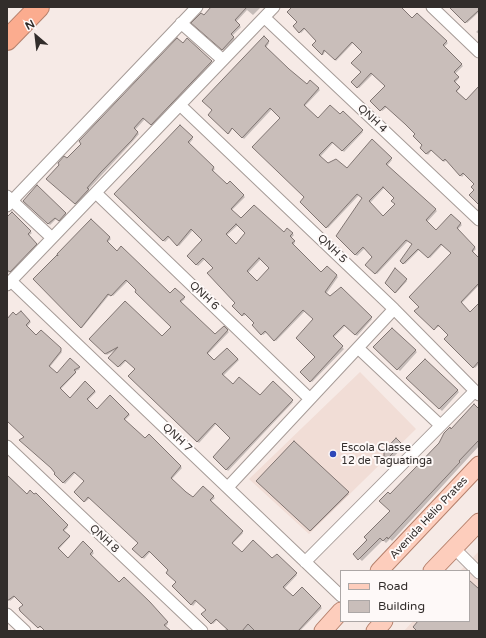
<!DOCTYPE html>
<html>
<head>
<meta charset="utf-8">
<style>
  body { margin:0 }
  #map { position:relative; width:486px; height:638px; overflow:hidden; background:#f6eae6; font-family:"Varela Round",sans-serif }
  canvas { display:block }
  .frame { position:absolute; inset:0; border:8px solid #322d2b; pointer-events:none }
  .legend { position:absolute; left:340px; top:570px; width:130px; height:52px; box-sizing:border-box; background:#fef9f8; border:1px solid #aca7a6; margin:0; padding:5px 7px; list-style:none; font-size:12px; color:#322d2b }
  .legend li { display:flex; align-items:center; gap:8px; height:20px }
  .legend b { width:20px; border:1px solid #aca7a6 }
  .north { position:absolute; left:16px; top:16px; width:40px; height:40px; -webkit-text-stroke:3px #fef9f8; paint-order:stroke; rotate:332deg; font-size:11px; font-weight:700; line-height:16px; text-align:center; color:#322d2b }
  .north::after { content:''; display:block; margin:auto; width:14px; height:18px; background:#322d2b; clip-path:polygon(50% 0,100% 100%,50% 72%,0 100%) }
</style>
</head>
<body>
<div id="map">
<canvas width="486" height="638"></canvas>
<div class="frame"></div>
<ul class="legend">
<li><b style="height:5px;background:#fdcdbc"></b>Road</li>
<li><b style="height:11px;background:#c9beba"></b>Building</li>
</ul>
<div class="north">N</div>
</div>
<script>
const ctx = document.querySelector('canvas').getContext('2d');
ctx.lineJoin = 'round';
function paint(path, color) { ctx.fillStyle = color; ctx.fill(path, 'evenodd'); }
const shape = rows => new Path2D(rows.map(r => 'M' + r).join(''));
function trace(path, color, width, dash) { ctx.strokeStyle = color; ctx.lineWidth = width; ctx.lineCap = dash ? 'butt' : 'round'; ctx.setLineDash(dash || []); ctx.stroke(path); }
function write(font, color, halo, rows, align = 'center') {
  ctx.font = font + ' "Varela Round",sans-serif'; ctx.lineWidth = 4; ctx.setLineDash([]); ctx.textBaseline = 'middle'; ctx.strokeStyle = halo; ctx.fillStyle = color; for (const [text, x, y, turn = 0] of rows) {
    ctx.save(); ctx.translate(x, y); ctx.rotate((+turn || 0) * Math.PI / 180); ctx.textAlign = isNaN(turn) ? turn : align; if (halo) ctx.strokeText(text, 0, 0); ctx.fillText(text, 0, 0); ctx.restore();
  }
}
paint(shape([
  [360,372,416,429,309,534,249,479],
  [479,551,479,631,404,631,413,621,469,621,469,571,460,571]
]), '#f1ddd6');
paint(shape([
  [212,7,261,7,253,15,247,10,236,22,241,27,232,36,235,39,224,51,193,23,204,16],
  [293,7,399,7,412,19,417,14,448,43,444,47,463,66,455,74,459,78,455,83,460,88,456,93,466,102,479,88,479,204,475,184,465,173,462,177,447,160,444,162,432,150,428,155,421,148,424,145,416,134,387,107,382,111,372,101,386,86,373,74,359,88,353,82,362,72,363,52,353,43,336,61,326,50,323,55,313,45,318,41,305,29,301,33,294,26,298,22],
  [451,7,479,7,479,12,467,23],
  [479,29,479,34,476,32],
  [264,38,269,43,266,48,307,86,310,81,320,90,304,107,318,119,340,116,343,112,363,132,344,152,334,142,320,157,328,165,347,170,372,140,392,160,387,166,437,211,427,222,436,231,451,215,462,225,457,230,476,249,472,253,479,259,479,285,461,304,470,313,479,305,479,364,475,368,446,339,450,335,440,326,434,329,420,307,452,253,443,244,430,258,420,249,405,264,401,261,413,244,408,241,377,274,367,265,374,257,365,248,357,256,337,236,363,198,359,195,328,228,301,202,306,197,282,118,272,109,244,139,233,128,229,134,209,115],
  [385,187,395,198,396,204,383,217,370,203],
  [187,39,212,63,153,126,145,119,135,130,139,134,133,141,88,190,90,191,77,204,47,179],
  [180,126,193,139,189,144,215,169,212,172,227,186,230,183,245,197,231,211,241,220,284,233,288,229,294,235,291,238,295,243,293,245,321,273,327,267,338,277,326,294,330,298,341,288,372,319,357,336,346,325,333,338,344,349,312,382,302,372,316,357,314,319,305,311,276,341,267,332,263,335,253,325,256,323,246,314,244,316,233,306,236,303,214,268,205,259,198,266,188,256,203,240,193,230,179,246,170,237,165,242,116,194],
  [238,225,247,233,236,245,226,236],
  [261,259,270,268,257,282,248,273],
  [37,186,67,215,61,222,57,218,50,225,24,201],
  [12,214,32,233,28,236,38,246,12,273,10,271,7,274,7,218],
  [91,220,111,239,107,243,170,295,175,289,185,299,180,303,215,336,224,328,229,332,207,355,214,361,227,349,239,360,223,376,233,386,260,397,273,383,293,402,228,471,215,457,232,438,217,423,199,443,130,376,136,369,127,360,120,367,110,358,117,349,107,355,90,339,162,338,173,327,137,290,128,281,113,296,110,294,82,328,35,279,61,260],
  [395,270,407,281,396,293,386,283],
  [21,312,31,322,27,327,36,336,41,331,62,352,49,368,57,374,70,360,80,369,74,372,76,373,60,390,70,399,86,383,96,392,87,401,97,410,110,396,130,415,124,421,145,440,149,435,182,468,171,480,193,499,204,488,215,498,210,502,243,533,232,544,242,553,272,560,277,555,297,575,284,589,293,598,302,589,322,608,300,631,224,631,227,628,218,619,213,624,203,615,207,610,197,601,193,606,173,586,177,582,169,570,151,551,144,559,134,549,140,543,90,498,85,502,75,492,86,481,76,472,65,484,55,474,56,473,26,438,7,407,7,320],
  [392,329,417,352,400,371,375,347],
  [425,360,459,392,442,411,407,378],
  [479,410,479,446,392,541,390,539,386,543,383,540,362,561,354,554,391,511,390,495,452,430],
  [396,439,404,446,387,464,384,453],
  [294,443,349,494,311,531,258,481],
  [7,476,27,495,36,494,68,527,64,531,70,537,58,550,68,559,83,543,94,553,91,556,119,584,124,579,168,624,165,627,169,631,46,631,42,627,40,628,21,610,24,605,16,596,10,601,7,598]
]), '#0003');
const building = shape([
  [211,7,247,7,235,20,240,25,231,34,234,37,222,50,191,23,201,13,204,15,211,7],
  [292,7,401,7,412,18,417,13,447,41,443,45,462,64,454,72,459,77,454,81,460,87,456,91,466,100,479,86,479,205,469,195,474,190,471,187,474,184,463,173,460,176,445,159,443,161,431,150,426,154,420,148,422,145,413,136,415,134,405,124,385,106,380,111,370,101,385,86,371,73,357,88,351,82,361,72,351,63,362,52,352,42,335,60,324,50,322,55,312,45,316,41,304,28,299,33,293,26,297,22,287,12,292,7],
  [449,7,479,7,479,10,465,23,449,7],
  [264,36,269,41,265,46,289,69,307,84,310,80,319,88,304,105,318,118,330,105,340,114,343,111,363,130,342,151,332,142,319,155,328,163,336,159,347,168,372,139,392,158,386,164,436,209,426,220,436,230,451,214,461,223,457,228,475,247,472,251,479,258,479,283,461,302,470,312,479,303,479,361,473,368,444,339,448,335,438,325,434,330,414,311,419,307,409,297,451,253,441,244,428,258,418,249,403,264,400,261,412,244,406,240,375,274,365,265,372,257,363,247,355,255,336,236,362,198,357,194,326,228,300,202,304,197,252,147,280,118,270,108,242,138,232,128,228,134,208,115,212,110,202,101,264,36],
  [383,187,394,198,391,201,395,204,383,216,369,201,383,187],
  [177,38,183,43,187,38,212,61,151,125,143,118,134,128,138,132,132,140,101,172,87,188,89,189,75,204,46,179,59,165,58,163,64,156,67,158,81,144,79,141,177,38],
  [180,125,193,137,188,142,214,167,212,170,227,184,230,181,244,195,231,209,241,218,254,205,284,232,287,228,293,233,290,236,295,241,292,243,321,272,327,266,337,275,325,292,330,296,341,287,372,317,355,335,344,325,333,336,343,346,310,382,300,372,315,357,296,338,313,319,303,310,274,341,265,331,261,335,252,325,254,323,244,313,242,316,232,306,235,303,207,273,213,268,203,258,196,265,187,256,202,240,191,229,177,246,168,236,163,241,114,194,180,125],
  [236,224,245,233,236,244,226,234,236,224],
  [259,258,269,268,257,281,247,271,259,258],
  [37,185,66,213,59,221,55,218,48,224,23,201,37,185],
  [12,212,31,231,28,234,37,244,10,272,7,270,7,217,12,212],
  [91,219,110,237,107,241,117,251,121,246,170,293,175,288,185,297,180,301,215,334,224,326,228,330,207,353,214,360,227,348,238,359,222,374,233,384,239,377,260,395,273,381,293,400,226,470,213,457,230,438,215,423,197,442,128,376,135,369,125,360,118,367,108,358,118,347,105,354,89,339,125,301,162,336,171,327,135,292,136,290,126,280,111,296,108,294,81,328,33,279,57,255,58,256,57,254,91,219],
  [395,268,407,279,395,293,385,283,395,268],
  [21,311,30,321,26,325,36,335,41,330,61,348,61,351,49,366,57,373,70,358,80,367,74,370,76,372,60,388,70,398,85,381,95,391,87,399,97,409,110,395,129,414,124,419,145,438,149,434,181,466,171,478,186,492,193,497,203,486,214,496,210,500,243,531,232,543,242,552,253,540,272,558,277,554,297,573,283,587,293,596,302,587,321,606,298,631,255,631,248,624,242,631,229,631,216,619,211,624,201,614,206,610,195,600,191,605,172,586,176,582,166,573,168,570,149,551,142,558,132,549,138,543,88,497,84,502,74,492,84,481,74,472,63,483,54,474,55,473,51,468,19,440,24,437,7,421,7,319,13,312,16,315,21,311],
  [392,328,416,350,397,370,373,347,392,328],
  [425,359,458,390,439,409,406,378,425,359],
  [474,404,479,409,479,440,459,461,460,462,388,539,387,537,383,541,380,538,358,560,353,554,367,540,364,537,390,511,379,501,388,492,390,494,439,443,444,433,450,427,451,429,474,404],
  [396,438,402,444,384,462,384,451,396,438],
  [294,441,349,492,310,531,256,481,294,441],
  [7,475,27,494,30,490,34,494,36,493,68,525,63,530,70,536,58,548,68,558,83,541,93,551,90,554,119,582,124,577,150,602,168,622,164,625,171,631,45,631,40,626,38,628,20,611,19,608,23,605,14,596,7,601,7,475],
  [469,580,479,589,479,631,417,631,413,627,418,621,469,621,469,580]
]);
paint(building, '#c9beba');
trace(building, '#807572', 1);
const street = shape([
  [432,7,479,52],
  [265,18,479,220],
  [181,23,223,60],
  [181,106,394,309,479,395],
  [97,194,310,399],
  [7,196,52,238],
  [7,206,197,7],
  [11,281,341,596],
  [7,285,274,7],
  [358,348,440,425],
  [7,446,202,631],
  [228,487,394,309],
  [454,548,479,573],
  [305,562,475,391],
  [7,614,25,631]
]);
const primary = shape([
  [379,571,479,465],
  [432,571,479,522],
  [323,631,341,611],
  [375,631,384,621]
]);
const highway = shape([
  [7,40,39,7]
]);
trace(street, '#a69b97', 13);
trace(primary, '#b5806c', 19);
trace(highway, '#b5806c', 22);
trace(street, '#fff', 11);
trace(primary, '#fdcdbc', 17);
trace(highway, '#fbac8f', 20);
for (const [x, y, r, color] of [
  [333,454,4,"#2e47b8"]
]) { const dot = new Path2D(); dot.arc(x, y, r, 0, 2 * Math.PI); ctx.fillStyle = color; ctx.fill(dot); trace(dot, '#fef9f8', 1.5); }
write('11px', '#322d2b', '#fef9f8', [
  ["QNH 4",372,119,43],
  ["QNH 5",332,249,44],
  ["QNH 6",204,296,44],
  ["QNH 7",177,438,44],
  ["Avenida Hélio Prates",429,518,-47],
  ["QNH 8",104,539,43]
]);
write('11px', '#322d2b', '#fef9f8', [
  ["Escola Classe",341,448],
  ["12 de Taguatinga",341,461]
], 'left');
</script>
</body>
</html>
